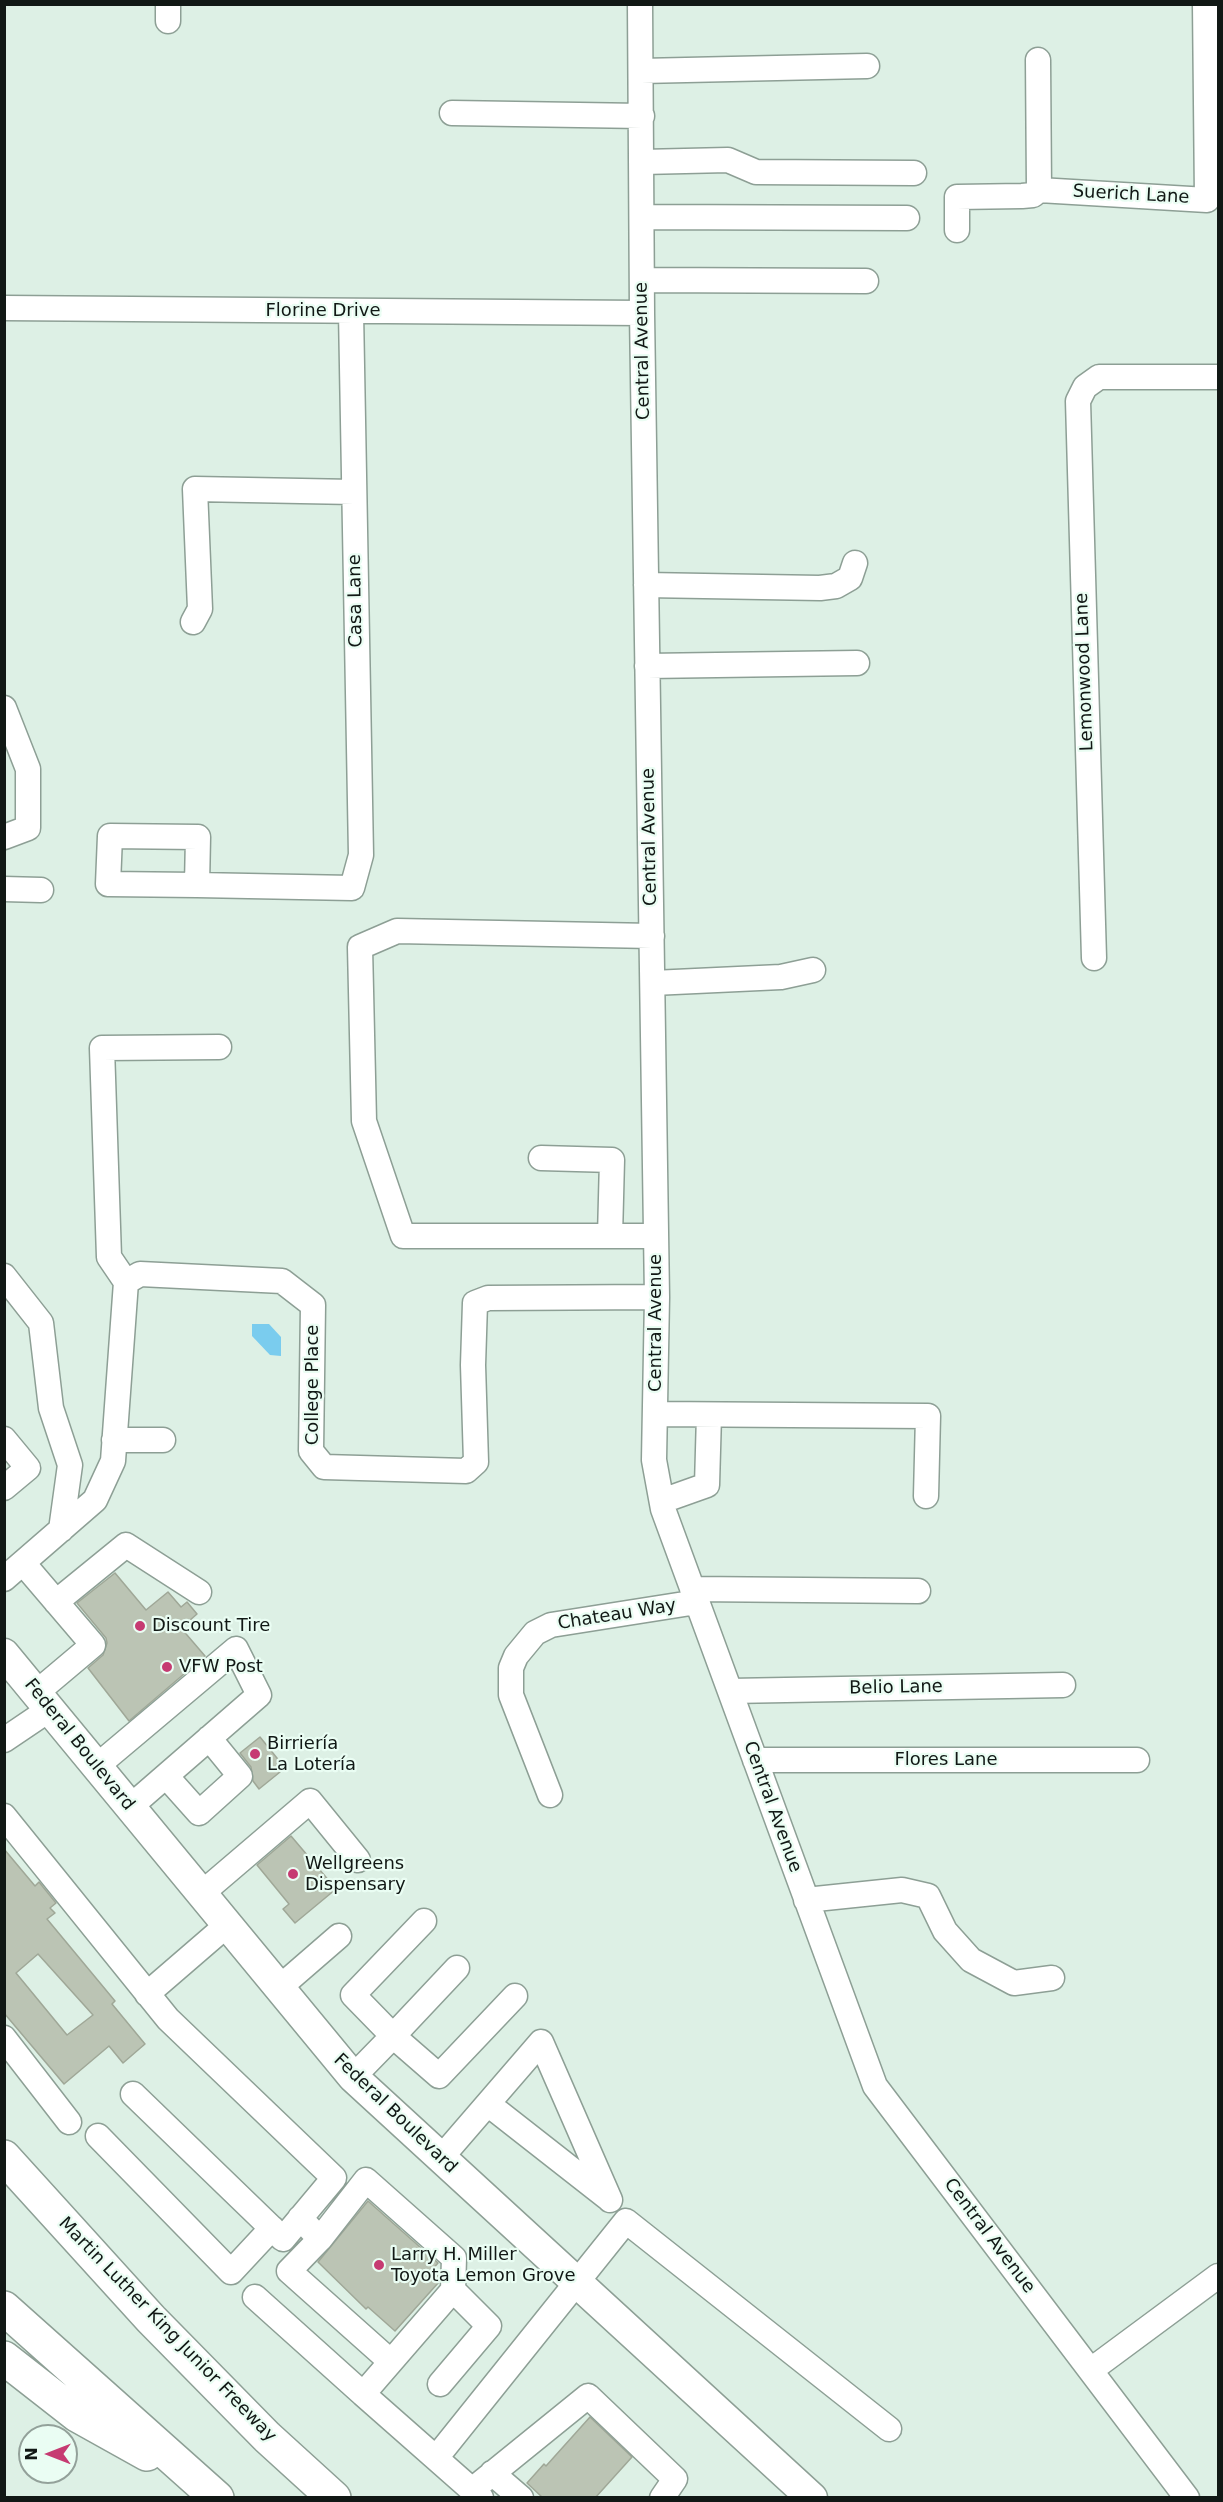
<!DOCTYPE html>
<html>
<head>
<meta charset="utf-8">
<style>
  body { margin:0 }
  #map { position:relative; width:1223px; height:2502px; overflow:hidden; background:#ddf0e5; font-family:"DejaVu Sans",sans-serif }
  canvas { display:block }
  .frame { position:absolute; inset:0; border:6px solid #111815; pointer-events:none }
  .north { position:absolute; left:18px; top:2424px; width:60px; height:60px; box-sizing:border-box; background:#eafdf3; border:2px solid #93a19a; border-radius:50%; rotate:270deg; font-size:16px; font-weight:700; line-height:24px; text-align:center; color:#111815 }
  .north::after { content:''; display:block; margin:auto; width:21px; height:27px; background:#c63b72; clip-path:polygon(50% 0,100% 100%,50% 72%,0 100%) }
</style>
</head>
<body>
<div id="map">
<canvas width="1223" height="2502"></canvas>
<div class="frame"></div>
<div class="north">N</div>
</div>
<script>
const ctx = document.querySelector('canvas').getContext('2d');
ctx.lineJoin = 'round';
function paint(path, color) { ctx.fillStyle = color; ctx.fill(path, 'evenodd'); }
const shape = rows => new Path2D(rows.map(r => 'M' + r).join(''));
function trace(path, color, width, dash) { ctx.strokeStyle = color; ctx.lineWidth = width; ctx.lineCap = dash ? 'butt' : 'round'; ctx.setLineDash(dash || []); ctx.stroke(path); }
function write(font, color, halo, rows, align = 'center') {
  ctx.font = font + ' "DejaVu Sans",sans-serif'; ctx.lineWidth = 4.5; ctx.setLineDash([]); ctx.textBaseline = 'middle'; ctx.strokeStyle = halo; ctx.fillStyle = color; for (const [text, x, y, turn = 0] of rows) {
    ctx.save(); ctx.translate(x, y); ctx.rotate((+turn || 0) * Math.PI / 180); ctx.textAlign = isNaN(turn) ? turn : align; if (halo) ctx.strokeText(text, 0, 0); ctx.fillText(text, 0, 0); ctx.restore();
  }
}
paint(shape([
  [252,1324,269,1324,281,1337,281,1356,270,1355,252,1336]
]), '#7accee');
const building = shape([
  [115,1573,146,1610,168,1592,181,1607,187,1602,197,1614,181,1628,205,1656,129,1721,88,1668,103,1655,107,1643,106,1638,77,1603,115,1573],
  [260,1737,285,1768,259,1789,253,1781,251,1767,240,1753,260,1737],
  [291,1836,336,1889,295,1923,283,1909,289,1904,257,1865,291,1836],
  [4,1849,35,1886,39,1882,56,1903,50,1908,55,1913,47,1919,115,2001,112,2004,145,2044,123,2063,109,2046,64,2084,4,2013,4,1849],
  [38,1954,93,2015,67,2035,16,1973,38,1954],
  [368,2201,438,2263,431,2271,439,2277,439,2282,395,2331,368,2307,366,2309,318,2262,368,2201],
  [590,2417,632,2457,595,2498,543,2498,527,2483,544,2464,546,2466,590,2417]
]);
paint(building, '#bbc4b4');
trace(building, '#9fa797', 1.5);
const minor = shape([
  [640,4,642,313,657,1297,654,1460,663,1509,875,2086,1187,2498],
  [168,21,168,4],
  [1038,60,1039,190],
  [641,71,867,66],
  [452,113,642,116],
  [642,162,728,160,756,172,914,173],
  [1039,190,1207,200,1205,4],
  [642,217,907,218],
  [957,230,957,197,1022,196,1033,195,1039,190],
  [642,280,866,281],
  [4,308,642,313],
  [646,585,820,588,836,586,850,578,855,563],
  [193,622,200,609,195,489,354,492],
  [647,666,857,663],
  [4,708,28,769,28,828,4,837],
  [197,885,198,837,110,836,108,884,197,885,352,888,361,855,351,312],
  [4,889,41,890],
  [652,936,397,931,360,947,364,1121,403,1236,656,1236],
  [1094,958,1078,401,1085,387,1099,377,1218,377],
  [653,983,781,977,813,970],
  [541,1158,612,1160,610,1236],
  [4,1276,41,1323,51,1408,70,1465,61,1530],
  [126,1282,140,1274,282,1281,313,1305,311,1451,324,1467,466,1471,476,1462,473,1365,475,1303,488,1298,657,1297],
  [126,1282,109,1257,102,1048,219,1047],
  [655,1414,928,1416,926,1496],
  [4,1439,28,1468,4,1488],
  [114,1440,163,1440],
  [662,1501,707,1485,709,1415],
  [23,1563,93,1645,36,1693],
  [4,1579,95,1500,113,1461,126,1282],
  [692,1589,918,1591],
  [56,1602,126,1545,199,1592],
  [730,1691,1063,1685],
  [4,1740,50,1709],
  [755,1760,1137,1760],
  [97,1766,236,1649,259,1695,130,1807],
  [166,1776,199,1813,240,1776,209,1738],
  [550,1795,511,1695,511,1668,516,1656,535,1633,551,1625,697,1602],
  [4,1816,168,2019,334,2178,283,2239,133,2094],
  [201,1894,310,1801,358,1860],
  [806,1900,902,1890,928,1896,945,1931,971,1960,1014,1983,1052,1978],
  [457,1968,393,2036,439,2076,515,1996],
  [279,1988,339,1936],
  [147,1994,227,1925],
  [4,2038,69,2122],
  [353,2077,393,2036,353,1995,424,1921],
  [488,2104,608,2198],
  [98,2136,231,2272,272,2228],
  [440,2159,541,2042,610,2200],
  [320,2239,289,2271,390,2361],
  [255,2297,363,2394,453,2290,454,2258,366,2180,320,2239,300,2218],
  [1091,2370,1218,2276],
  [440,2384,489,2326,453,2290],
  [363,2394,481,2498],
  [436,2458,626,2221,889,2429],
  [492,2473,521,2498],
  [472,2490,588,2396,675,2479,662,2498]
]);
const major = shape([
  [4,1654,353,2077,812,2498]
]);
const highway = shape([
  [4,2157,151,2319,267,2437,334,2498],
  [4,2308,217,2498],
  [4,2358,77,2415,147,2454]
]);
trace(minor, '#8d9f95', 27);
trace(major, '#8d9f95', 33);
trace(highway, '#8d9f95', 36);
trace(minor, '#fff', 24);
trace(major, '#fff', 30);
trace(highway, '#fff', 33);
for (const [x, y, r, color] of [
  [140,1626,6,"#c63b72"],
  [167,1667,6,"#c63b72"],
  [255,1754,6,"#c63b72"],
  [293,1874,6,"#c63b72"],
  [379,2265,6,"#c63b72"]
]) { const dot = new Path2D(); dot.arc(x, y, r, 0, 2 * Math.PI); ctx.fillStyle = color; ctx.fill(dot); trace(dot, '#eafdf3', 2); }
write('18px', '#111815', '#eafdf3', [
  ["Suerich Lane",1131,195,3],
  ["Florine Drive",323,311],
  ["Central Avenue",643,351,-91],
  ["Casa Lane",356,601,-91],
  ["Lemonwood Lane",1085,672,-92],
  ["Central Avenue",650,837,-91],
  ["Central Avenue",656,1323,-90],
  ["College Place",313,1385,-90],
  ["Chateau Way",617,1615,-9],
  ["Belio Lane",896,1688,-1],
  ["Federal Boulevard",79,1745,51],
  ["Flores Lane",946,1760],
  ["Central Avenue",772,1807,70],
  ["Federal Boulevard",395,2114,44],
  ["Central Avenue",989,2236,53],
  ["Martin Luther King Junior Freeway",167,2330,46]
]);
write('18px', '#111815', '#eafdf3', [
  ["Discount Tire",152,1626],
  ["VFW Post",179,1667],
  ["Birriería",267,1744],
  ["La Lotería",267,1765],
  ["Wellgreens",305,1864],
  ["Dispensary",305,1885],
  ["Larry H. Miller",391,2255],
  ["Toyota Lemon Grove",391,2276]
], 'left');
</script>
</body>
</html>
